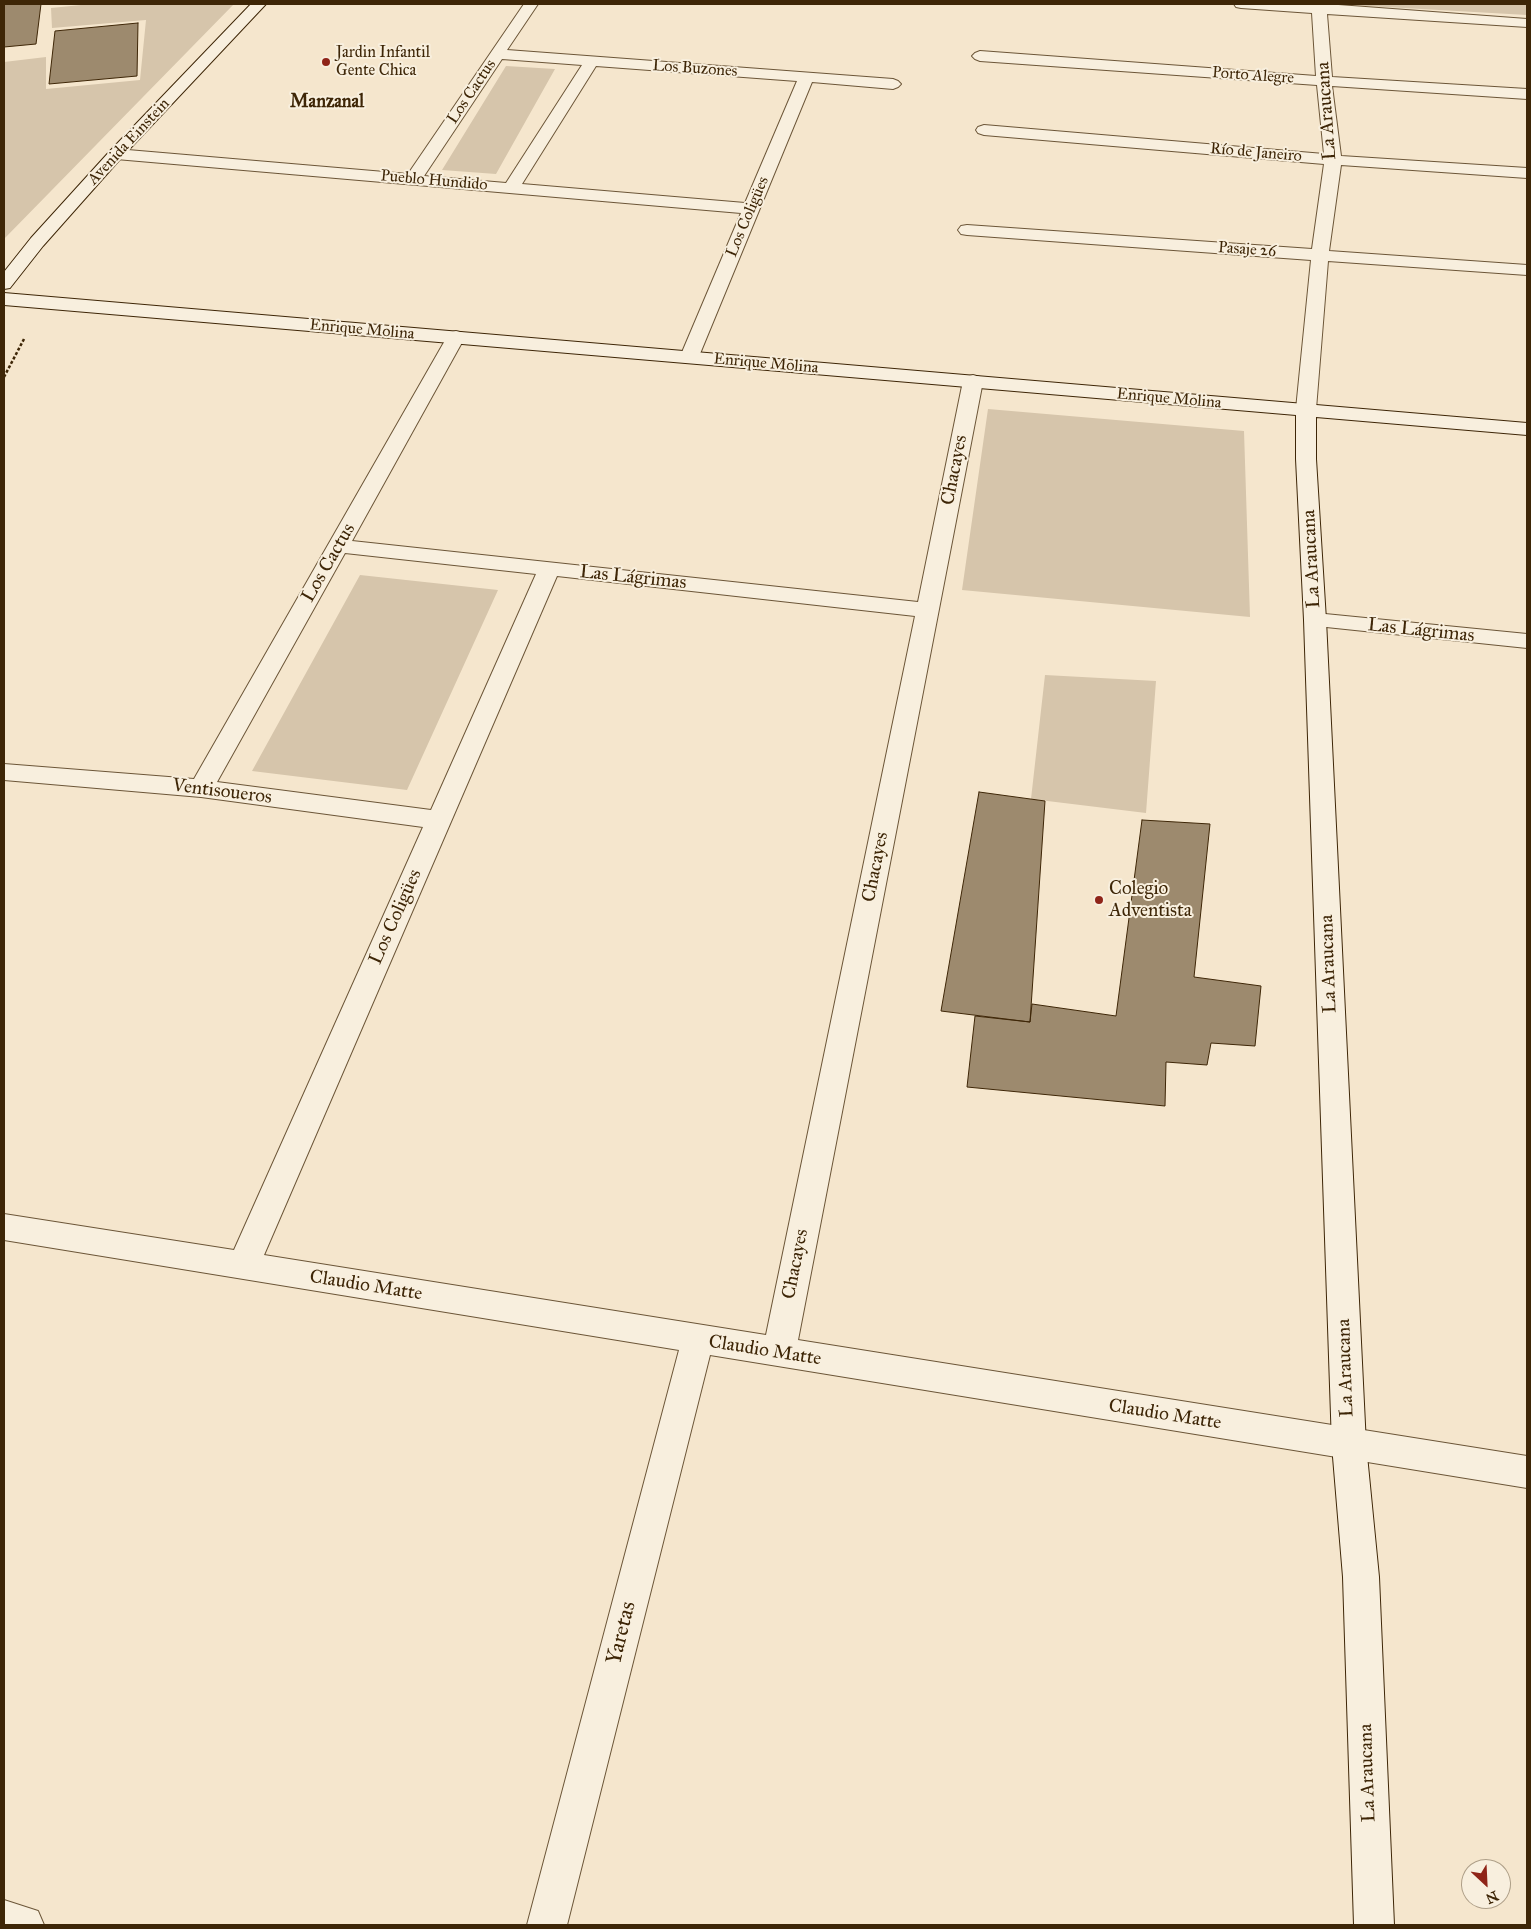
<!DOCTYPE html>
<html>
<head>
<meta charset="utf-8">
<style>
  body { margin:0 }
  #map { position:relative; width:1531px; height:1929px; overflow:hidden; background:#f5e6cd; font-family:"IM FELL Great Primer",serif }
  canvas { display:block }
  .frame { position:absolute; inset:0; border:5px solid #3e2607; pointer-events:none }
  .north { position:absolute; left:1461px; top:1859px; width:50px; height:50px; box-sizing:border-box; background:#f8efde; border:1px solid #ae9f88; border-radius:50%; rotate:155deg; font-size:14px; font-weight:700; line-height:20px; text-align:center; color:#3e2607 }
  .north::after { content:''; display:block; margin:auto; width:18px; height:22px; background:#8f2418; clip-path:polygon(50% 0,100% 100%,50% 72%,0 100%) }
</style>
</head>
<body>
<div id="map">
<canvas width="1531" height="1929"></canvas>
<div class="frame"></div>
<div class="north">N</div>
</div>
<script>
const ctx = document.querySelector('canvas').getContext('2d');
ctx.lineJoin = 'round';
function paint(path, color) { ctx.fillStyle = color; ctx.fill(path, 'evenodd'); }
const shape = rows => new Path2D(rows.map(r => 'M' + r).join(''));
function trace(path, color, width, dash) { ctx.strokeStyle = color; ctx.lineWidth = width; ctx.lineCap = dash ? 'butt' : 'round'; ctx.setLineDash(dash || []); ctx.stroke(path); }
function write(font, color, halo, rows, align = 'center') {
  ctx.font = font + ' "IM FELL Great Primer",serif'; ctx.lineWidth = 4; ctx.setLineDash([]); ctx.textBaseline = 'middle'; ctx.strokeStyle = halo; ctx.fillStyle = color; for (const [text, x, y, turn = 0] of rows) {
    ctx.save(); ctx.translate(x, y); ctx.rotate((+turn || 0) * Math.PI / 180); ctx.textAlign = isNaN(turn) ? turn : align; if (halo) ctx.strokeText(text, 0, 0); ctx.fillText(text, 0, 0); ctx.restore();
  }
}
paint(shape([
  [91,4,234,4,4,239,4,62,46,57,46,89,140,80,146,20,52,28,51,8],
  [1333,4,1527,4,1527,15],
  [506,66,555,69,496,174,442,170],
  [988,409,1244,431,1250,617,962,590],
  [360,575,498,590,407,790,252,771],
  [1045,675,1156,681,1146,813,1031,799]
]), '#d6c5ab');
const building = shape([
  [4,4,41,4,36,44,4,47,4,4],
  [138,23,137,76,49,84,55,31,138,23],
  [979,792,1045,801,1030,1022,941,1011,979,792],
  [1142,820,1210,824,1194,977,1261,986,1255,1046,1211,1043,1207,1065,1166,1062,1165,1106,967,1087,975,1016,1030,1022,1032,1004,1116,1016,1142,820]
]);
paint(building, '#9d8a6e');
trace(building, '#3e2607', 1);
const street = shape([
  [524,4,538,4,507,50,893,79,898,81,901,84,898,87,893,89,812,82,697,361,690,363,683,361,680,357,741,213,116,159,110,157,108,154,110,151,116,149,408,174,524,4],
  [502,59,582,65,506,183,424,176,502,59],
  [596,66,797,81,745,203,522,184,596,66],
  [1234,4,1325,4,1527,19,1527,27,1327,14,1332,77,1527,89,1527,99,1332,86,1341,156,1527,168,1527,178,1341,165,1329,251,1527,265,1527,275,1328,261,1316,409,1313,413,1306,415,1299,413,1296,409,1311,260,967,235,961,234,958,230,961,226,967,225,1312,249,1324,164,984,135,978,133,976,130,978,127,984,125,1324,154,1317,85,980,61,975,59,972,56,975,53,980,51,1316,76,1312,13,1241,8,1236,7,1234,4],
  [456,331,463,333,465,337,352,541,918,602,963,381,966,377,973,375,980,377,983,381,798,1340,1527,1456,1527,1488,710,1355,567,1925,527,1925,679,1350,4,1240,4,1214,234,1250,423,827,201,797,4,780,4,764,194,779,447,337,449,333,456,331],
  [345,553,536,574,431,810,217,782,345,553],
  [557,576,915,616,766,1335,264,1255,557,576],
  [1315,613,1527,634,1527,648,1307,625,1304,620,1307,615,1315,613],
  [4,1900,38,1911,44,1925,4,1925,4,1900]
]);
const secondary = shape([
  [251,4,266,4,122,157,43,246,10,288,4,289,4,272,31,238,110,151,251,4],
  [4,293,1527,423,1527,435,1316,417,1316,459,1326,620,1366,1445,1379,1577,1394,1925,1354,1925,1343,1577,1332,1445,1304,620,1296,459,1296,415,4,305,4,293]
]);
trace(street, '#6c5638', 2);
trace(secondary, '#3e2607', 2);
trace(shape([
  [4,377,24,339]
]), '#3e2607', 2.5, [3, 2]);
paint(street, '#f8efde');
paint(secondary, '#f8efde');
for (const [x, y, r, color] of [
  [326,62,5,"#8f2418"],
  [1099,900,5,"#8f2418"]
]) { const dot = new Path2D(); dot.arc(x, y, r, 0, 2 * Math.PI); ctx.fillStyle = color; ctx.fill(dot); trace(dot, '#f8efde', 2); }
write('16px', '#3e2607', '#f8efde', [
  ["Jardin Infantil",336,53],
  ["Gente Chica",336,71]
], 'left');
write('16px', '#3e2607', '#f8efde', [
  ["Los Buzones",695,69,4],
  ["Porto Alegre",1253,76,4],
  ["Los Cactus",472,92,-56],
  ["Avenida Einstein",129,142,-47],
  ["Río de Janeiro",1256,153,5],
  ["Pueblo Hundido",434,181,5],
  ["Los Coligües",748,217,-67],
  ["Pasaje 26",1247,250,4],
  ["Enrique Molina",362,330,5],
  ["Enrique Molina",766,364,5],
  ["Enrique Molina",1169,399,5]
]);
write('bold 18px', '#3e2607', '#f8efde', [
  ["Manzanal",327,103]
]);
write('19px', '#3e2607', '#f8efde', [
  ["La Araucana",1327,111,-94],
  ["Chacayes",955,470,-79],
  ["La Araucana",1312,559,-93],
  ["Los Cactus",329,563,-60],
  ["Las Lágrimas",633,578,6],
  ["Las Lágrimas",1421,631,6],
  ["Ventisoueros",222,792,7],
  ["Chacayes",876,867,-79],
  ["Los Coligües",396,917,-66],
  ["La Araucana",1329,964,-92],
  ["Chacayes",796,1264,-79],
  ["Claudio Matte",366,1286,9],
  ["Claudio Matte",765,1351,9],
  ["La Araucana",1346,1368,-92],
  ["Claudio Matte",1165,1415,9],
  ["La Araucana",1368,1773,-92]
]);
write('19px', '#3e2607', '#f8efde', [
  ["Colegio",1109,889],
  ["Adventista",1109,911]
], 'left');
write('22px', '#3e2607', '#f8efde', [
  ["Yaretas",622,1633,-76]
]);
</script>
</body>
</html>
